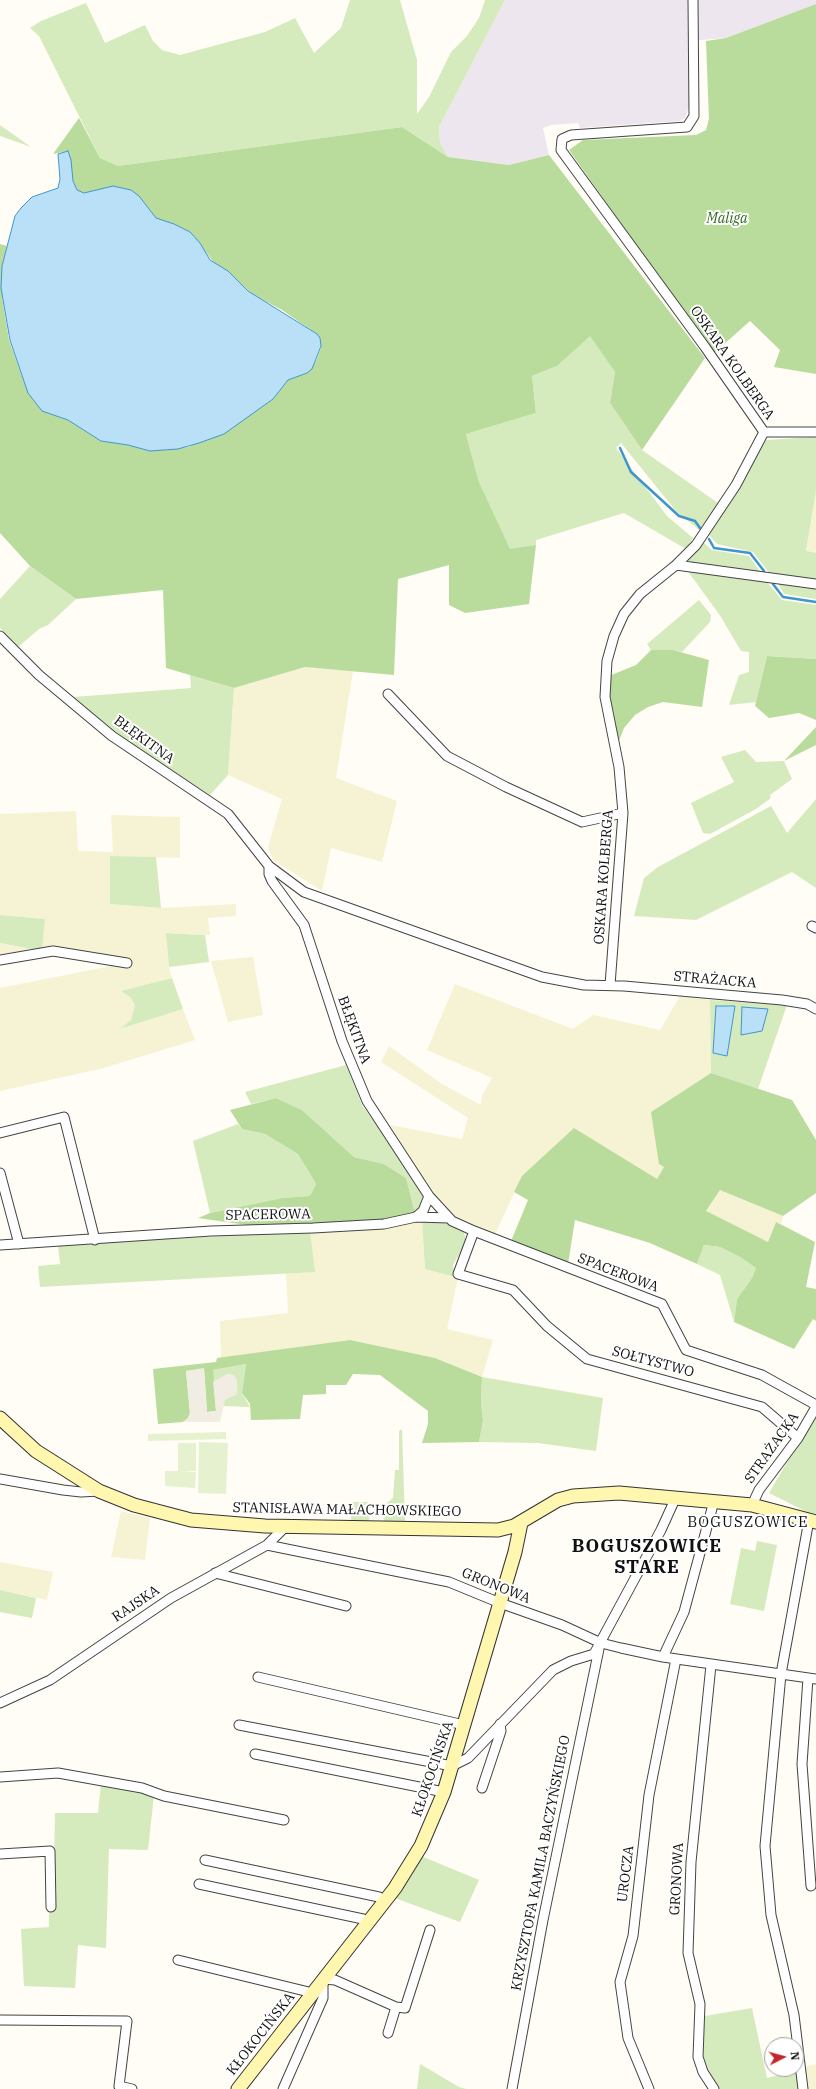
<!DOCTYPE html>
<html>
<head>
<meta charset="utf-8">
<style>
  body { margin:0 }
  #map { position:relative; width:816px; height:2089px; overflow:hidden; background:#fffdf5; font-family:"IBM Plex Serif",serif }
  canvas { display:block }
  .north { position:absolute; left:764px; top:2037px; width:40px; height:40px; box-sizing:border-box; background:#fff; border:1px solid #a0a0a0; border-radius:50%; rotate:84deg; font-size:11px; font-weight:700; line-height:16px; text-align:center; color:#111 }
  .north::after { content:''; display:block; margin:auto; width:14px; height:18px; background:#c4262e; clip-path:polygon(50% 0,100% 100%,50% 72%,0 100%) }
</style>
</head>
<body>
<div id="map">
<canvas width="816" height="2089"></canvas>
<div class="north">N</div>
</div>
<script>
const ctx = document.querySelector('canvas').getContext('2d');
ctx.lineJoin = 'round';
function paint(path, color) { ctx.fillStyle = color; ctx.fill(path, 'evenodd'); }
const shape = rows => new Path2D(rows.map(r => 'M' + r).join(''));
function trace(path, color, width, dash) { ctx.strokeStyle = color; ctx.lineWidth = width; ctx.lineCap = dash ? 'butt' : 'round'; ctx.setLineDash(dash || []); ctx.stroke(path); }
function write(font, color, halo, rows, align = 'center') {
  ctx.font = font + ' "IBM Plex Serif",serif'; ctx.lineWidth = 4; ctx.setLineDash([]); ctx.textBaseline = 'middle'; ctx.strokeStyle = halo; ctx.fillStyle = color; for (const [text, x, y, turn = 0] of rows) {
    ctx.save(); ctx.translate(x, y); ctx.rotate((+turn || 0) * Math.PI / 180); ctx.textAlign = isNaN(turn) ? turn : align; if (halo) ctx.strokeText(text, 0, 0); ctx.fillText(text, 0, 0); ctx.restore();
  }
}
paint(shape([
  [505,0,816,0,816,4,726,38,688,41,689,107,685,118,680,121,580,128,578,123,551,125,543,128,549,155,509,165,448,157,440,143,439,127]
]), '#eee6ef');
paint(shape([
  [816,491,816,553,806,552],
  [305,667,353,671,336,778,397,801,382,862,331,848,322,891,273,860,268,847,282,799,228,775,234,688],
  [76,811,78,851,113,852,111,815,180,817,180,858,110,856,110,904,161,908,236,904,236,916,208,918,210,935,166,933,169,967,172,978,122,991,130,997,135,1005,131,1020,121,1029,183,1009,195,1040,104,1068,0,1091,0,988,126,963,54,949,44,951,0,957,0,943,42,951,45,919,0,915,0,814],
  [253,957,263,1015,228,1022,211,961],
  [455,984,573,1029,593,1015,660,1030,680,996,710,1000,711,1073,651,1112,665,1166,657,1179,522,1176,493,1239,447,1212,430,1190,390,1125,462,1139,468,1118,381,1062,389,1046,442,1084,481,1105,482,1095,492,1078,427,1050],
  [720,1190,783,1216,781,1224,776,1222,768,1242,706,1212],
  [422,1220,425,1269,458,1278,447,1329,493,1340,482,1377,435,1358,350,1340,221,1358,220,1321,288,1313,286,1273,314,1272,310,1231],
  [121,1511,150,1518,145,1560,111,1557],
  [0,1562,53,1572,47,1600,0,1590],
  [816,2064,816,2089,808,2089,803,2067]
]), '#f6f3d4');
paint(shape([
  [350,0,400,0,417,60,417,114,429,97,451,52,467,36,479,18,485,0,505,0,439,127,440,143,448,157,402,127,118,166,100,158,39,36,30,28,41,21,86,3,105,43,145,25,153,41,162,50,180,55,265,32,295,18,314,53,341,28],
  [0,125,31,147,0,136],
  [590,335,615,372,610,403,642,450,718,503,699,530,676,511,621,443,616,448,667,516,693,538,686,549,624,513,536,540,536,545,510,550,479,482,466,434,536,413,532,376,557,366],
  [816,437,816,491,806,551,816,553,816,580,770,574,753,552,717,544,709,535,766,440],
  [703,542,712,550,749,556,762,574,683,562],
  [30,566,76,599,48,625,39,629,18,647,0,628,0,599],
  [687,570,766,581,782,600,816,605,816,659,767,656,756,702,729,705,739,675,749,672,749,652,741,651,721,617],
  [777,582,816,586,816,599,784,594],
  [699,600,711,615,710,622,682,652,673,650,651,650,647,644],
  [190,675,234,688,228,775,210,795,126,740,73,697,191,688],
  [745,750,756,762,784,761,792,779,770,795,771,798,756,809,710,834,703,833,691,803,734,782,721,757],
  [816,799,816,888,792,872,696,920,634,916,644,878,658,867,771,806,787,833],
  [110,856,156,857,161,908,110,904],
  [0,915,45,919,42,951,0,943],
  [166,933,205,935,209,962,169,967],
  [172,978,183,1009,120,1029,131,1020,135,1005,130,997,121,991],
  [710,1000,787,1005,758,1089,711,1073],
  [346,1065,363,1107,383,1133,425,1196,425,1205,415,1213,406,1178,384,1164,354,1157,302,1110,276,1098,251,1104,245,1092],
  [238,1124,242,1129,265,1134,298,1154,316,1184,310,1196,282,1198,210,1213,193,1141],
  [422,1220,444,1222,464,1232,466,1242,453,1265,455,1277,425,1269],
  [310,1231,315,1272,40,1287,38,1266,60,1264,58,1245],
  [704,1245,720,1247,740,1257,756,1268,752,1278,737,1299,734,1322,720,1275,697,1264],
  [246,1364,242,1393,250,1407,222,1406,228,1374,213,1382,213,1370],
  [482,1377,603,1398,596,1451,538,1443,479,1442,483,1421,481,1402],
  [816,1413,816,1514,809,1513,769,1493],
  [402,1429,405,1521,384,1521,385,1509,387,1503,393,1498,395,1470,399,1470,399,1431],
  [352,1502,368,1502,370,1505,369,1521,351,1521],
  [757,1541,777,1545,764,1611,730,1604,741,1548,755,1551],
  [0,1590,36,1598,32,1618,0,1612],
  [101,1783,145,1791,154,1795,148,1850,109,1849,106,1948,78,1945,75,1988,24,1986,21,1929,49,1927,49,1911,53,1910,55,1813,98,1813],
  [421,1856,479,1880,460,1922,392,1897],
  [752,2008,767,2078,798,2070,802,2089,718,2089,705,2071,700,2054,705,2016],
  [420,2064,459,2087,466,2089,417,2089]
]), '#d5ebbd');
paint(shape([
  [816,4,816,374,774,367,780,350,750,321,713,354,569,150,583,140,696,135,706,130,709,119,706,41,726,38],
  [79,118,100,158,118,166,402,127,448,157,509,165,549,155,705,358,642,450,610,403,615,372,590,336,557,366,532,376,536,413,466,434,479,482,510,549,536,545,529,604,465,613,449,605,449,565,398,579,394,675,305,667,234,688,166,668,163,590,76,599,30,566,0,533,0,244,7,246,2,266,2,297,9,340,28,393,43,411,68,420,101,441,128,445,150,451,189,447,262,407,273,399,288,380,307,373,316,361,321,348,321,341,317,334,282,310,252,294,228,271,215,264,190,232,174,224,156,218,135,193,131,190,104,189,84,193,77,190,73,181,69,153,68,151,53,154],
  [651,650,673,650,709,660,702,707,663,702,648,707,635,715,624,728,619,741,609,695,609,676,636,665],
  [767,656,816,659,816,720,799,713,769,718,755,706],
  [816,727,816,745,784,761],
  [711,1073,792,1100,816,1140,816,1193,783,1216,720,1190,706,1211,768,1242,776,1222,815,1242,806,1287,816,1289,816,1321,813,1319,794,1349,734,1322,737,1299,752,1278,756,1268,740,1257,720,1247,704,1245,697,1264,650,1243,575,1220,568,1264,511,1241,528,1200,514,1192,522,1176,574,1128,657,1179,664,1167,659,1164,651,1112],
  [276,1098,302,1110,354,1157,384,1164,406,1178,415,1213,409,1218,254,1226,198,1218,210,1213,282,1198,310,1196,316,1184,298,1154,265,1134,242,1129,230,1110],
  [350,1340,435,1358,482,1377,481,1402,483,1421,479,1442,422,1443,428,1424,428,1411,380,1375,353,1374,346,1385,326,1385,326,1394,303,1395,300,1419,251,1420,250,1404,242,1393,246,1364,213,1370,216,1411,207,1412,204,1369,186,1371,190,1413,188,1418,183,1422,158,1424,153,1369,216,1362,217,1358]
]), '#b9dc9c');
paint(shape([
  [226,1432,226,1439,148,1441,148,1434],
  [199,1442,228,1443,226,1494,198,1493],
  [178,1443,196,1443,196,1471,179,1471,196,1472,195,1488,165,1486,165,1471,178,1471]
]), '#e6f2cf');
paint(shape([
  [204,1368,207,1412,216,1411,213,1382,228,1374,234,1375,237,1380,237,1394,225,1400,220,1422,183,1422,188,1418,190,1413,186,1371]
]), '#f1ede2');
const water = shape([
  [68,151,71,160,73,181,77,190,84,193,113,186,131,190,139,196,156,218,174,224,190,232,200,243,210,260,228,271,248,291,317,334,320,338,321,346,312,369,307,373,288,380,273,399,224,434,199,443,178,449,150,451,128,445,101,441,68,420,42,411,28,393,10,340,1,288,2,266,15,216,21,208,32,197,58,188,60,179,58,154,68,151],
  [716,1006,735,1006,727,1056,713,1053,716,1006],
  [742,1007,768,1009,762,1031,741,1035,742,1007]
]);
paint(water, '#b9e0f7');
trace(water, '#3f96cf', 1);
trace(shape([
  [620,448,631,472,679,516,695,521,700,528],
  [709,539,714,548,750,553,764,571],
  [773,584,783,597,816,602]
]), '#3f96cf', 2.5);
const street = shape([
  [764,432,816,432],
  [676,565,816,584],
  [0,636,39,675,112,736,228,814,269,866,304,892,542,977,584,985,624,986,782,1000,807,1004,816,1009],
  [388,694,447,756,506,787,582,822,623,813],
  [269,866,269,874,272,881,304,925,342,1041,367,1101,429,1196,452,1221,474,1231,458,1274,513,1290,547,1326,587,1359,762,1407,798,1438],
  [812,926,816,928],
  [0,960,53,951,127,963],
  [610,985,623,813,619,767,605,697,607,661,614,636,624,614,640,594,676,565,696,545,736,485,764,432,705,347,561,150,562,139,571,135,687,127,694,116,693,0],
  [0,1133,64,1117,95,1240],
  [0,1173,19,1244],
  [416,1217,449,1218],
  [474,1231,662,1304,686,1350,762,1375,816,1405],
  [0,1245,211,1231,313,1228,384,1224,416,1217,423,1211,429,1196],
  [0,1479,63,1490,81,1492,99,1491],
  [752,1505,759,1490,798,1438,816,1407],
  [267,1545,449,1582,500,1603,562,1625,601,1643,621,1648,663,1657,816,1679],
  [215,1573,346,1606],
  [663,1657,684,1612,714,1501],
  [711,1665,691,1862,688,1953,700,2004,698,2057,703,2072,714,2089],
  [258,1677,464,1725],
  [808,1678,802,1764,811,1886],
  [0,1703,50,1680,171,1598,267,1545,286,1526],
  [239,1725,452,1766,468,1758,553,1670,571,1661,594,1654,661,1530,676,1497],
  [255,1754,444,1792],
  [0,1777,58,1773,142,1788,164,1796,284,1820],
  [482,1788,501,1731,500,1724],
  [0,1854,50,1851,51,1907],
  [205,1860,379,1897,385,1900],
  [199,1884,363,1919,367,1922],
  [178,1960,313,1993],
  [396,2007,405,2008,430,1930],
  [0,2020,127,2021,119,2086,132,2089],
  [283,2089,323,1998,323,1979,335,1980,396,2007,388,2033],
  [512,2089,543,1920,599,1649],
  [649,2089,628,2038,620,1982,633,1936,649,1795,676,1659],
  [803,2089,794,2015,771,1915,765,1846,781,1674,809,1520]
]);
const secondary = shape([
  [0,1418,36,1451,99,1491,134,1505,191,1520,265,1526,498,1530,514,1526,558,1500,573,1496,619,1493,752,1505,816,1522],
  [238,2089,395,1888,421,1846,444,1792,515,1552,521,1523]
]);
trace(street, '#444', 11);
trace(secondary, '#333', 15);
trace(street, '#fff', 9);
trace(secondary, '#fff6b0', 13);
write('italic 14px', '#2f6b1f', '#fff', [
  ["Maliga",727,219]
]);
write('14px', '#111', '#fff', [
  ["OSKARA KOLBERGA",732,363,55],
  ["BŁĘKITNA",144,740,36],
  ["OSKARA KOLBERGA",604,877,-86],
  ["STRAŻACKA",715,980,5],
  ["BŁĘKITNA",354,1030,70],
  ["SPACEROWA",268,1215,-1],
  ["SPACEROWA",618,1273,21],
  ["SOŁTYSTWO",653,1362,15],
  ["STRAŻACKA",772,1448,-55],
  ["STANISŁAWA MAŁACHOWSKIEGO",347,1510,1],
  ["GRONOWA",496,1586,22],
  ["RAJSKA",136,1604,-34],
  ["KŁOKOCIŃSKA",433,1769,-71],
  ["KRZYSZTOFA KAMILA BACZYŃSKIEGO",541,1863,-79],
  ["UROCZA",626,1874,-83],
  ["GRONOWA",677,1879,-87],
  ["KŁOKOCIŃSKA",261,2034,-52]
]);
ctx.letterSpacing = '1px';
write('15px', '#111', '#fff', [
  ["BOGUSZOWICE",748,1523]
]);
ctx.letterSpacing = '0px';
ctx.letterSpacing = '1px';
write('bold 18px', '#111', '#fff', [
  ["BOGUSZOWICE",647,1547],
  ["STARE",647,1568]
]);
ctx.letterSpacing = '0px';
</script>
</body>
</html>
